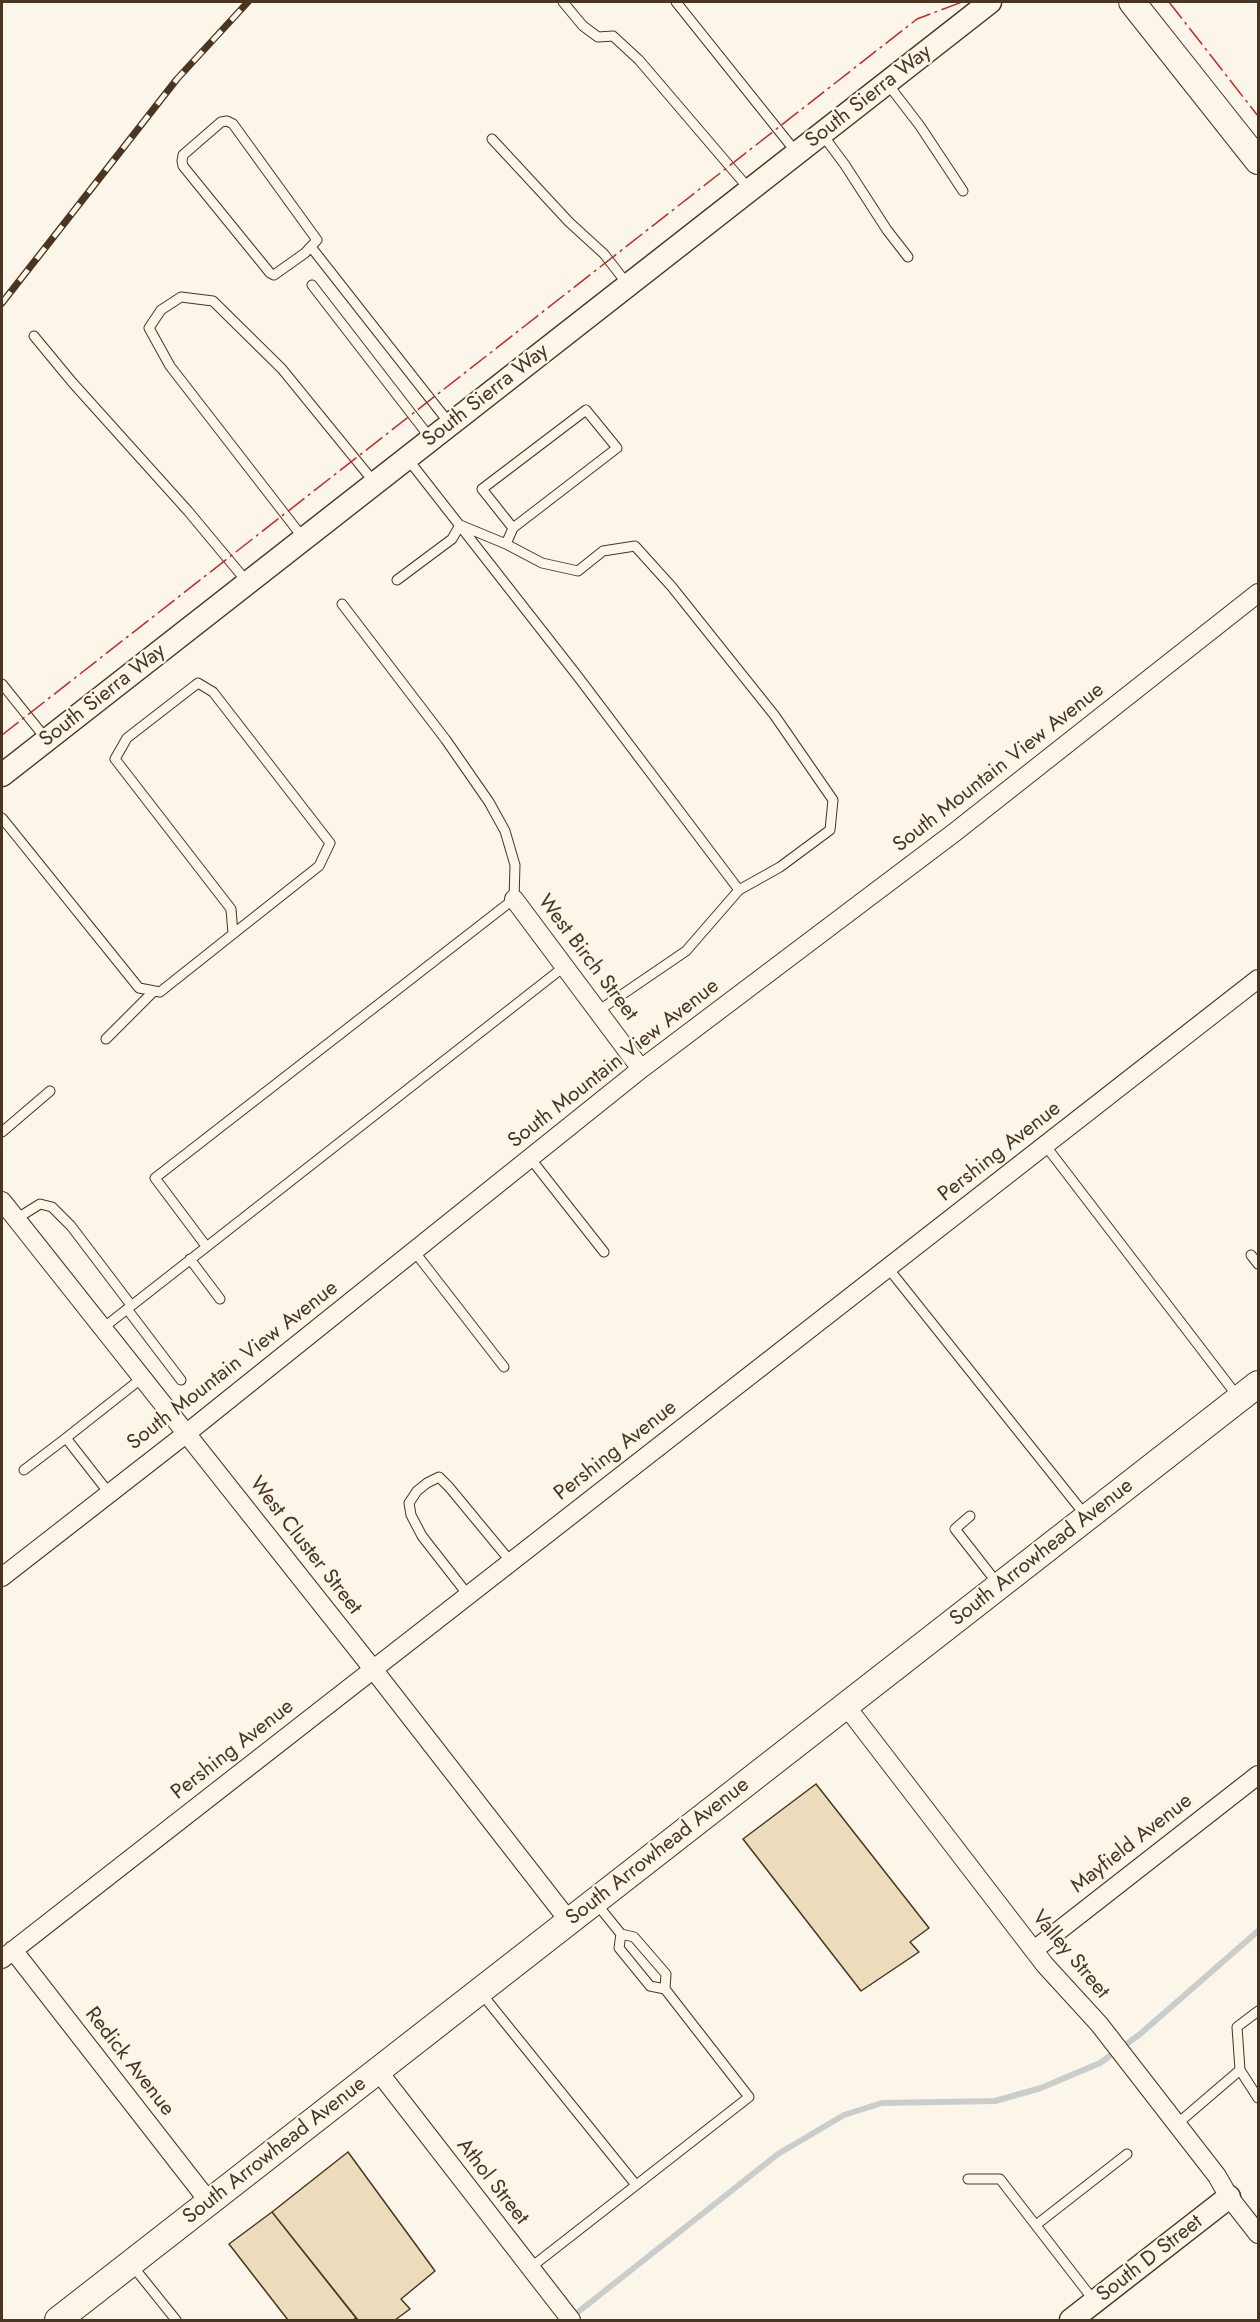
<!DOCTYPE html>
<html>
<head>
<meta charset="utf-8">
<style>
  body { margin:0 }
  #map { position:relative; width:1260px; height:2322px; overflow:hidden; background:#fbf6e9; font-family:Jost,sans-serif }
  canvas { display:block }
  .frame { position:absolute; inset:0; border:3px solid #4a3520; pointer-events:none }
</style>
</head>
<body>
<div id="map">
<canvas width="1260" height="2322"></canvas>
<div class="frame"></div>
</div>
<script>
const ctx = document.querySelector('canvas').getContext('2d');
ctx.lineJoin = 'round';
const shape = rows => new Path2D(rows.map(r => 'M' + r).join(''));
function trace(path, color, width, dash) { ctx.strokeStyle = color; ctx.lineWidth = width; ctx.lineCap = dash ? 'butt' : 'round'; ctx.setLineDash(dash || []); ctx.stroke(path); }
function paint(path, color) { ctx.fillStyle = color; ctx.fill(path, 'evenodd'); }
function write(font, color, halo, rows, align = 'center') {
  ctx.font = font + ' Jost,sans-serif'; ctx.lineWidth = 4.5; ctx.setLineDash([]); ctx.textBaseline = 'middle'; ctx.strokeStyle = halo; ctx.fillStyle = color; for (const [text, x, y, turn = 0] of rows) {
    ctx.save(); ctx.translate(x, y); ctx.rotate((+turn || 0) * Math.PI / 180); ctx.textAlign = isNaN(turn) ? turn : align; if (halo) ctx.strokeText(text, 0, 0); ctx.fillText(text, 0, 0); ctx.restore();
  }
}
trace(shape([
  [573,2316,778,2154,844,2115,882,2103,995,2101,1041,2088,1100,2063,1139,2035,1258,1931]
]), '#c9cecd', 6);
const building = shape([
  [816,1784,929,1928,910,1942,919,1952,861,1991,743,1839,816,1784],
  [348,2152,435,2271,401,2299,410,2309,395,2320,358,2320,272,2212,348,2152],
  [272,2212,356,2318,353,2320,288,2320,229,2244,272,2212]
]);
paint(building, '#ecdcbc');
trace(building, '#4a3520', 1.5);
const service = shape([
  [563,2,583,26,598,37,613,36,639,60,750,190],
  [676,2,796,152],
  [887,83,920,126,963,191],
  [227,121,233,124,317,240,305,253,274,275,270,273,183,166,182,161,183,155,221,122,227,121],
  [822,134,845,165,887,230,908,257],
  [492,139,569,222,604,254,628,285],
  [311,247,450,424],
  [312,285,431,439],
  [34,336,72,382,188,511,248,583],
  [407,458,579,678,739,890,780,867,830,830,833,800,775,716,672,587,635,546,603,551,578,571,542,563,506,544,460,525],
  [304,539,170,366,149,328,161,310,181,297,213,301,282,369,374,482],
  [506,544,513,528,617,448,586,410,482,489,513,528],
  [397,580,452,539,460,525],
  [2,684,47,740],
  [2,818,139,988,160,992,233,934,231,909,115,759,127,738,198,683,213,692,330,843,319,866,233,934],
  [598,1011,686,951,739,890],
  [106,1039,154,991],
  [2,1132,50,1091],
  [1045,1145,1238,1397],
  [530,1158,604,1252],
  [16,1219,40,1204,52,1207,71,1226,131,1305],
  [206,1246,155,1178,514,899,515,865,505,831,489,802,446,740,342,604],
  [414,1251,504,1367],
  [1251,1255,1258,1264],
  [190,1259,220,1299],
  [888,1268,1086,1516],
  [127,1309,181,1380],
  [103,1328,565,966],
  [24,1470,66,1438],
  [109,1493,66,1438,142,1378],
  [970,1516,955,1529,998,1584],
  [468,1595,422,1536,411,1515,409,1503,417,1491,427,1483,439,1477,449,1487,511,1562],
  [596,1903,621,1934,634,1937,666,1974,665,1989,650,1986,619,1948,621,1934],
  [481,1993,636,2185],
  [1258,2011,1237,2027,1240,2070,1258,2098],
  [1177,2124,1240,2070],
  [968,2179,1000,2179,1095,2302],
  [1036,2225,1127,2154],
  [131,2264,176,2320],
  [530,2268,749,2097,665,1989]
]);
const minor = shape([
  [514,899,641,1069],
  [2,1201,373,1669,569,1921],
  [2,1577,187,1433,641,1069,955,832,1258,593],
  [846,1706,1045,1965,1099,2024,1217,2176,1229,2197,1258,2234],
  [13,1950,210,2203],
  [1034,1950,1258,1775],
  [2,1959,1258,979],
  [378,2071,571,2320]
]);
const tertiary = shape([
  [2,775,990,2],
  [1071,2320,1229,2197]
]);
const secondary = shape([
  [1132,2,1258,161],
  [58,2320,1258,1384]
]);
trace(service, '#4a3520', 11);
trace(minor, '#4a3520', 20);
trace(tertiary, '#4a3520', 25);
trace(secondary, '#4a3520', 28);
trace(service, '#fbf6e9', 9);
trace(minor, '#fbf6e9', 18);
trace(tertiary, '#fbf6e9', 22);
trace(secondary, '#fbf6e9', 26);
const rail = shape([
  [2,303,177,79,248,2]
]);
trace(rail, '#4a3520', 7);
trace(rail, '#fbf6e9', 4.5, [14]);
trace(shape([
  [1169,2,1258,116],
  [2,735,917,19,962,2]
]), '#c62828', 1.5, [21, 4.5, 3, 4.5]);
write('21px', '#4a3520', '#fbf6e9', [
  ["South Sierra Way",869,97,-38],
  ["South Sierra Way",486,396,-38],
  ["South Sierra Way",103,696,-38],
  ["South Mountain View Avenue",999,768,-38],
  ["West Birch Street",587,958,53],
  ["South Mountain View Avenue",614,1064,-38],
  ["Pershing Avenue",1000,1152,-38],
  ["South Mountain View Avenue",233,1366,-38],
  ["Pershing Avenue",616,1451,-38],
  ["West Cluster Street",305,1546,52],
  ["South Arrowhead Avenue",1042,1553,-38],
  ["Pershing Avenue",233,1750,-38],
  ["Mayfield Avenue",1132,1844,-38],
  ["South Arrowhead Avenue",658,1852,-38],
  ["Valley Street",1070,1955,50],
  ["Redick Avenue",129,2062,52],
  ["South Arrowhead Avenue",275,2151,-38],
  ["Athol Street",492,2182,52],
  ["South D Street",1150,2259,-38]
]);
</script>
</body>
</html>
